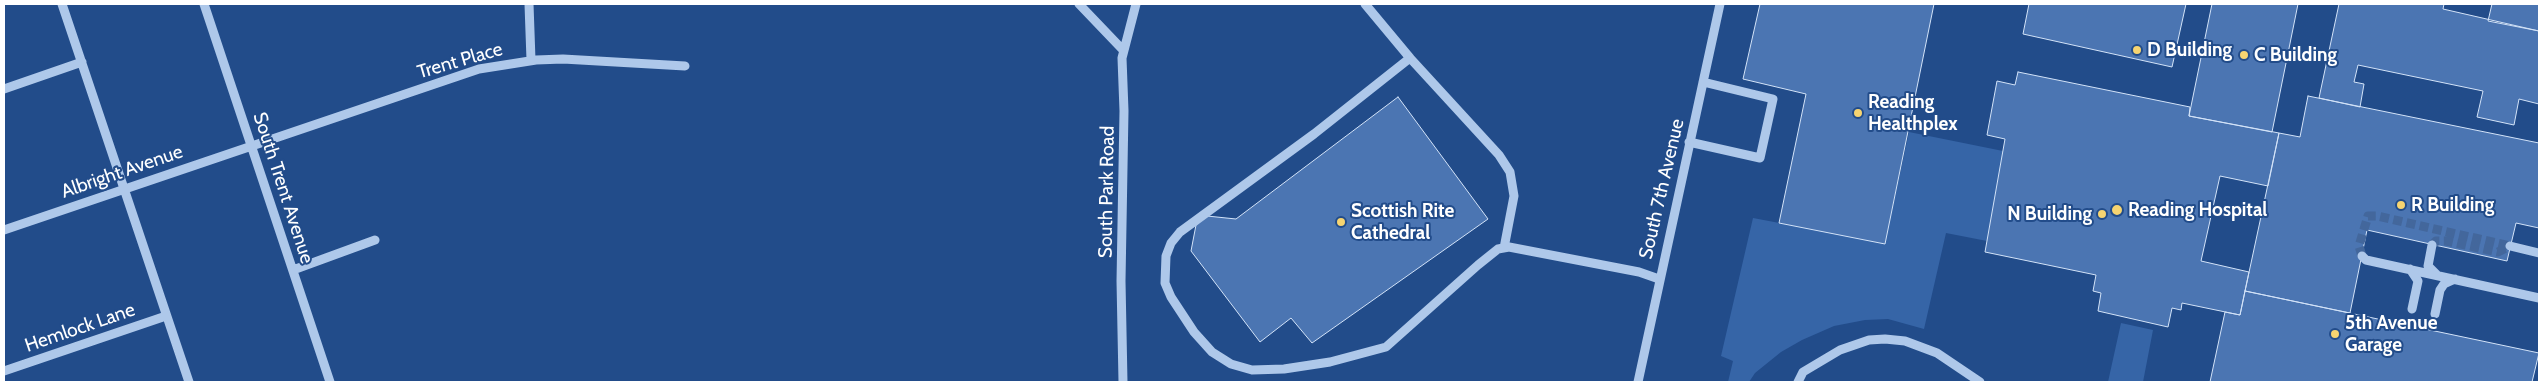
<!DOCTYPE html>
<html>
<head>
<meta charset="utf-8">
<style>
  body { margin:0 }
  #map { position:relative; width:2543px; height:386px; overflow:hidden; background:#224c8a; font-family:Cabin,sans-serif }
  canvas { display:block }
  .frame { position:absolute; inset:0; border:5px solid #fff; pointer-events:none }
</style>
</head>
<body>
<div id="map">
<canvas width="2543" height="386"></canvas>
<div class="frame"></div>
</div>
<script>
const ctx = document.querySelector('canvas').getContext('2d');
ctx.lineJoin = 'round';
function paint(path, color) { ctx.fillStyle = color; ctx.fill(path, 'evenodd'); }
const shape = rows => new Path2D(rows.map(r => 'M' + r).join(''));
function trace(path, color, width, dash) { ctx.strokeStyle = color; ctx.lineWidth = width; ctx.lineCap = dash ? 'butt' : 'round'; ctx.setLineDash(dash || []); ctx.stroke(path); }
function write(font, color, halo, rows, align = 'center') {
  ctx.font = font + ' Cabin,sans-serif'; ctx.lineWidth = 4; ctx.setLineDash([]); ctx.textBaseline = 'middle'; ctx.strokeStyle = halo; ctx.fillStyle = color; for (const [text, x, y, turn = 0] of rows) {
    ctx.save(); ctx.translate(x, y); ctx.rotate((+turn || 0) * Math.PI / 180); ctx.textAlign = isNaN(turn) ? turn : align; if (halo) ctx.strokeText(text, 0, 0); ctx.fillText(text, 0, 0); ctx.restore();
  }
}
paint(shape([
  [1909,132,2003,151,1987,241,1946,233,1924,329,1888,319,1865,320,1834,326,1802,340,1781,352,1755,373,1749,382,1728,382,1733,361,1721,356,1753,218,1885,243],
  [2121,323,2153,330,2143,382,2108,382]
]), '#3665a7');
const building = shape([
  [1760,4,1934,4,1885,244,1779,223,1806,94,1743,79,1760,4],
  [2029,4,2186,4,2172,67,2023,34,2029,4],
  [2212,4,2298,4,2272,132,2189,116,2212,4],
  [2339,4,2444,4,2443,9,2539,31,2539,104,2519,99,2514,125,2477,117,2483,91,2358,65,2354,82,2364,84,2360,107,2319,98,2339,4],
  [2492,4,2539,4,2539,31,2488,21,2492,4],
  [2018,72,2190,107,2189,116,2279,133,2268,186,2220,176,2201,261,2249,272,2240,315,2182,303,2181,310,2172,308,2168,327,2098,311,2101,293,2093,291,2096,275,1985,252,2005,139,1987,135,1997,81,2015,85,2018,72],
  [2308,96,2539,143,2539,228,2516,223,2507,261,2367,230,2350,313,2245,291,2279,133,2300,137,2308,96],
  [1398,97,1488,219,1312,343,1291,318,1260,342,1191,251,1196,225,1207,216,1236,219,1398,97],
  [2245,291,2539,353,2532,382,2210,382,2225,312,2240,315,2245,291]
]);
paint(building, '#4b75b2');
trace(building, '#d3e3f8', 1);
trace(shape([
  [2432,245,2436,241,2446,241,2498,252,2510,246],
  [2362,256,2359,246,2368,216,2377,216,2510,246]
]), '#43679c', 9, [9, 4.5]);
trace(shape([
  [62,4,189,382],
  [204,4,330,382],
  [529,4,531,60],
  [1079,4,1123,50],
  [1365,4,1410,58,1314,134,1180,232,1171,243,1166,256,1165,283,1171,297,1194,332,1212,352,1231,364,1252,370,1284,369,1330,362,1386,347,1478,265,1498,249,1509,247,1639,272,1659,279],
  [1410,58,1499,155,1510,172,1514,196,1504,248],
  [4,89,82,62],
  [1689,142,1760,158,1773,99,1703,82],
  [4,230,479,69,536,60,563,59,685,66],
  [2432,245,2428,266,2437,275],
  [2510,246,2539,253],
  [2362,256,2366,260,2539,298],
  [2410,269,2418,281,2412,309],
  [293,270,375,240],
  [2435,314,2440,290,2444,284,2455,279],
  [4,371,166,316],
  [1123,382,1121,281,1124,111,1122,58,1136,4],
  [1638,382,1720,4],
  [1798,382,1803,372,1840,350,1869,340,1885,339,1905,341,1937,353,1980,382]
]), '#aec8ea', 9);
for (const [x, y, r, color] of [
  [2137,50,5,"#f6d471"],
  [2244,55,5,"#f6d471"],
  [1858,113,5,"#f6d471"],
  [2401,205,5,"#f6d471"],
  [2117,210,6,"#f6d471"],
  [2102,214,5,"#f6d471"],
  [1341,222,5,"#f6d471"],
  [2335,334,5,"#f6d471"]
]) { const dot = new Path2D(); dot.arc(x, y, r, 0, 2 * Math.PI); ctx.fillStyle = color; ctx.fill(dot); trace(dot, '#224c8a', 2); }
write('bold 19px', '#fff', '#224c8a', [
  ["D Building",2147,50],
  ["C Building",2254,55],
  ["Reading",1868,102],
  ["Healthplex",1868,124],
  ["R Building",2411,205],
  ["Reading Hospital",2128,210],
  ["Scottish Rite",1351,211],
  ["Cathedral",1351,233],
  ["N Building",2092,214,"right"],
  ["5th Avenue",2345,323],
  ["Garage",2345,345]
], 'left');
write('19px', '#fff', '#224c8a', [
  ["Trent Place",460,61,-16],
  ["Albright Avenue",122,172,-19],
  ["South Trent Avenue",283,188,72],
  ["South 7th Avenue",1662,189,-77],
  ["South Park Road",1107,192,-89],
  ["Hemlock Lane",80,328,-19]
]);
</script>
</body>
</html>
